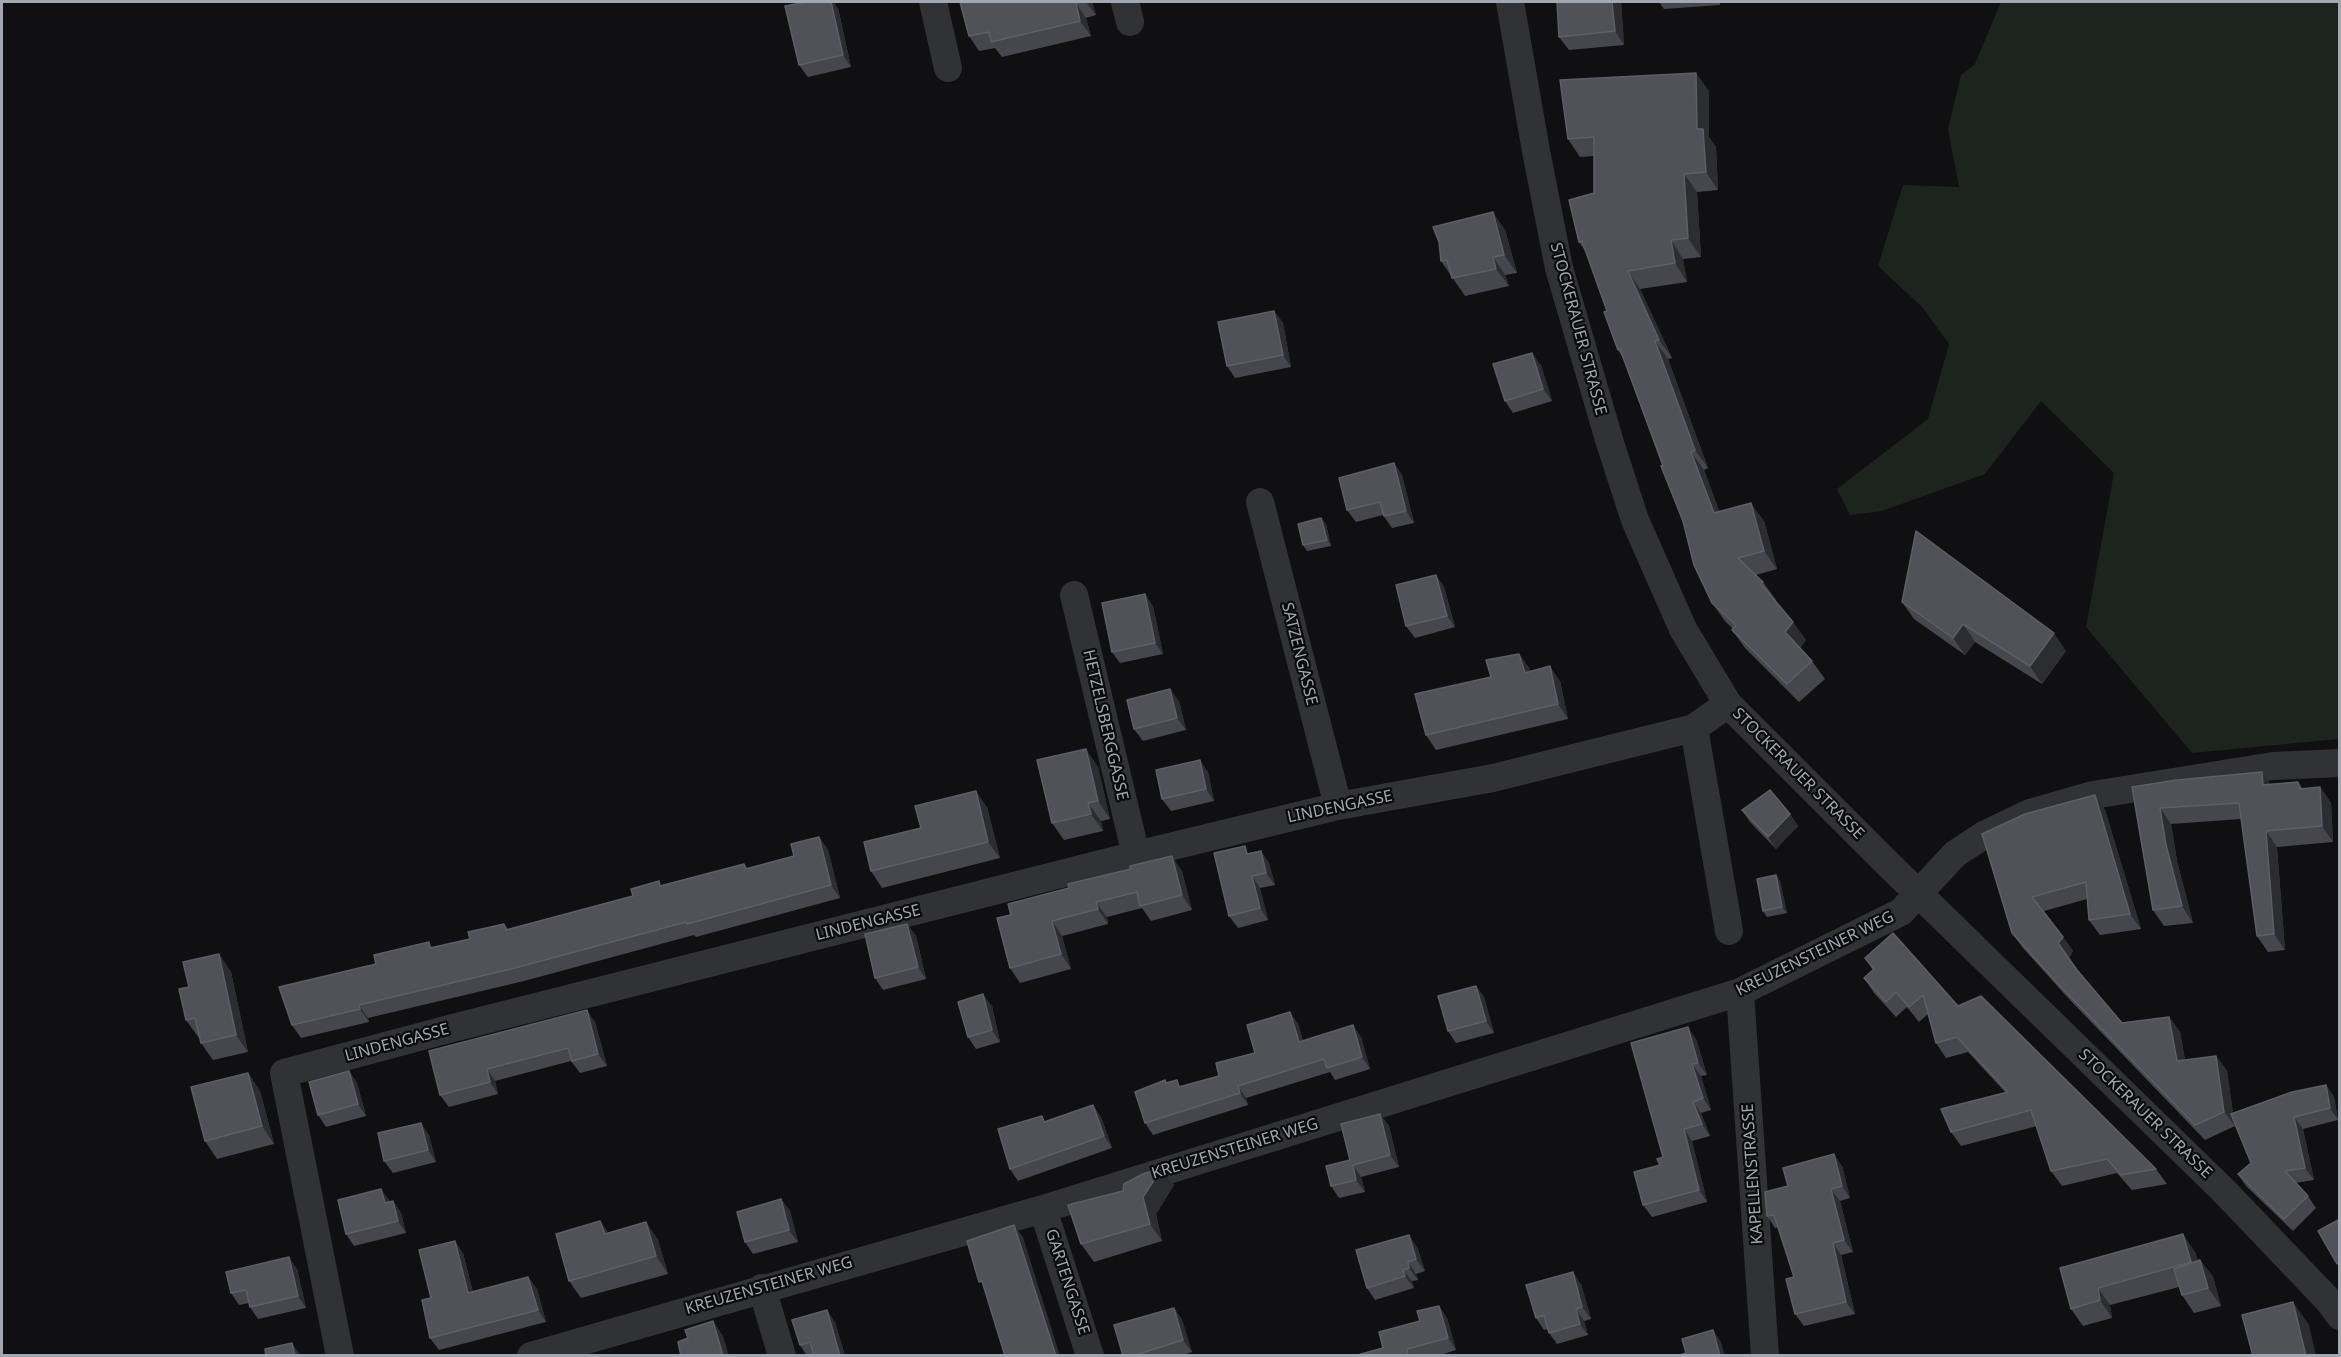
<!DOCTYPE html>
<html>
<head>
<meta charset="utf-8">
<style>
  body { margin:0 }
  #map { position:relative; width:2341px; height:1357px; overflow:hidden; background:#101012; font-family:"Noto Sans",sans-serif }
  canvas { display:block }
  .frame { position:absolute; inset:0; border:3px solid #a2a7b2; pointer-events:none }
</style>
</head>
<body>
<div id="map">
<canvas width="2341" height="1357"></canvas>
<div class="frame"></div>
</div>
<script>
const ctx = document.querySelector('canvas').getContext('2d');
ctx.lineJoin = 'round';
function paint(path, color) { ctx.fillStyle = color; ctx.fill(path, 'evenodd'); }
const shape = rows => new Path2D(rows.map(r => 'M' + r).join(''));
function trace(path, color, width, dash) { ctx.strokeStyle = color; ctx.lineWidth = width; ctx.lineCap = dash ? 'butt' : 'round'; ctx.setLineDash(dash || []); ctx.stroke(path); }
function write(font, color, halo, rows, align = 'center') {
  ctx.font = font + ' "Noto Sans",sans-serif'; ctx.lineWidth = 4.5; ctx.setLineDash([]); ctx.textBaseline = 'middle'; ctx.strokeStyle = halo; ctx.fillStyle = color; for (const [text, x, y, turn = 0] of rows) {
    ctx.save(); ctx.translate(x, y); ctx.rotate((+turn || 0) * Math.PI / 180); ctx.textAlign = isNaN(turn) ? turn : align; if (halo) ctx.strokeText(text, 0, 0); ctx.fillText(text, 0, 0); ctx.restore();
  }
}
paint(shape([
  [2001,2,2339,2,2339,739,2192,753,2086,627,2114,473,2041,401,1985,474,1882,511,1850,515,1837,489,1928,419,1949,344,1923,308,1878,266,1903,185,1959,187,1948,129,1961,75,1975,64]
]), '#1d241e');
trace(shape([
  [933,2,948,68],
  [1125,2,1130,22],
  [1510,2,1536,151,1559,268,1610,443,1635,520,1683,629,1728,704,1888,864,2224,1191,2328,1300,2340,1316],
  [1260,502,1338,806],
  [1074,595,1136,855],
  [1694,728,1729,931],
  [1740,992,1765,1356],
  [1043,1209,1090,1356],
  [762,1288,782,1356],
  [340,1356,284,1073,449,1029,1136,855,1338,806,1493,778,1694,728,1728,704],
  [531,1356,1043,1209,1740,992,1901,912,1955,854,1984,835,2030,813,2093,795,2273,766,2340,763]
]), '#313236', 28);
paint(shape([
  [960,2,1092,2,1096,15,1086,18,1091,36,1002,57,995,48,979,51,969,36],
  [1621,2,1624,45,1569,50,1559,37],
  [1659,2,1720,2,1720,5,1664,9],
  [838,8,851,67,808,77,799,65],
  [1709,91,1709,137,1716,147,1718,190,1697,192,1701,257,1683,259,1687,282,1640,289,1672,358,1668,359,1708,468,1704,470,1719,511,1764,521,1777,569,1756,575,1763,582,1776,600,1775,601,1806,640,1800,648,1812,661,1825,679,1799,702,1745,648,1732,630,1733,629,1725,621,1712,603,1623,358,1618,350,1607,311,1586,252,1579,242,1594,193,1594,156,1580,157,1568,139],
  [1505,230,1517,273,1505,275,1509,286,1465,296,1441,261],
  [1274,311,1283,323,1291,367,1235,378,1227,366],
  [1541,365,1552,401,1513,413,1505,401],
  [1394,463,1402,475,1414,523,1392,528,1383,515,1356,522,1347,510],
  [1321,518,1326,524,1331,546,1307,551,1303,545],
  [1436,575,1444,587,1455,627,1415,638,1406,626],
  [1902,602,2066,651,2042,684,1975,642,1965,655,1914,619],
  [1153,606,1163,654,1120,663,1112,652],
  [1519,654,1531,671,1560,681,1568,719,1436,750,1426,735,1491,677],
  [1179,701,1186,730,1143,741,1134,729],
  [1098,767,1110,819,1101,821,1103,831,1064,840,1052,823],
  [1208,772,1214,801,1171,811,1162,799],
  [2298,782,2303,789,2320,787,2331,803,2333,842,2277,847,2285,950,2268,952,2257,936,2241,819,2171,824,2177,861,2193,923,2164,926,2153,910,2132,787,2270,784],
  [2095,795,2105,810,2141,929,2100,935,2089,920,2087,899,2044,911,2073,951,2069,958,2079,973,2122,1023,2169,1017,2180,1032,2185,1060,2216,1056,2227,1071,2233,1114,2326,1085,2334,1097,2338,1120,2303,1129,2314,1180,2295,1183,2308,1196,2316,1208,2293,1231,2246,1186,2238,1174,2251,1163,2234,1123,2235,1126,2205,1140,2069,999,2023,948,2012,933,1982,834],
  [987,807,1000,858,882,888,871,871,921,828],
  [1742,810,1790,814,1798,826,1776,849,1750,822],
  [819,837,828,850,840,898,696,937,694,935,524,981,368,1018,369,1022,301,1038,292,1025,376,964,429,942,432,948,470,939,504,924,508,929,633,896,662,886,744,864,747,868,794,856],
  [1261,851,1269,863,1275,885,1260,888,1268,920,1238,928,1229,916,1250,853],
  [1182,871,1192,910,1151,921,1142,908,1107,917,1108,924,1062,936,1071,969,1020,983,1010,968,997,918],
  [1776,875,1780,881,1787,913,1767,917,1763,911],
  [907,924,916,936,926,979,883,990,875,978],
  [219,954,231,972,248,1052,213,1060,201,1043,200,1037,199,1038,186,1020,189,987],
  [1865,958,1958,1006,2156,1169,2167,1184,2132,1190,2117,1173,2062,1186,2051,1171,2037,1126,1961,1146,1951,1132,2006,1093,1968,1052,1946,1058,1936,1043,1928,1014,1919,1022,1907,1007,1896,1017,1874,993,1864,978,1873,970],
  [1476,986,1484,997,1494,1033,1456,1043,1448,1031],
  [992,1006,1000,1042,976,1049,968,1037],
  [1290,1012,1298,1024,1303,1041,1361,1037,1370,1069,1335,1080,1330,1072,1246,1098,1248,1105,1153,1135,1145,1123,1165,1080,1167,1083,1181,1086,1219,1076,1255,1053],
  [595,1022,607,1066,580,1073,571,1061,495,1081,498,1094,449,1107,440,1095,429,1051],
  [1696,1039,1707,1075,1701,1076,1711,1110,1701,1113,1710,1136,1692,1141,1707,1202,1652,1217,1643,1205,1663,1157],
  [349,1071,357,1083,366,1116,326,1127,318,1115],
  [248,1073,260,1091,274,1144,217,1159,205,1141],
  [1380,1114,1389,1126,1399,1167,1361,1177,1365,1192,1339,1198,1331,1186,1350,1160],
  [1101,1117,1112,1148,1018,1181,1010,1169,1046,1121],
  [429,1135,436,1162,393,1173,384,1161],
  [1842,1166,1850,1198,1840,1201,1853,1252,1841,1255,1855,1314,1804,1326,1795,1314,1794,1277,1778,1227,1775,1228,1767,1216,1788,1186],
  [1162,1168,1174,1185,1156,1214,1162,1241,1094,1262,1081,1244,1123,1191],
  [781,1199,790,1211,798,1242,753,1254,745,1242],
  [393,1201,401,1213,406,1233,354,1246,346,1234,390,1202],
  [646,1222,658,1240,668,1274,581,1298,569,1281,609,1233],
  [1417,1247,1425,1271,1416,1274,1418,1280,1412,1281,1414,1288,1375,1300,1367,1288],
  [2195,1252,2198,1261,2200,1260,2213,1277,2221,1306,2194,1313,2182,1295,2179,1287,2110,1305,2112,1318,2083,1326,2071,1309,2060,1268],
  [463,1253,473,1292,528,1277,537,1289,546,1322,439,1350,430,1338,431,1298],
  [297,1269,306,1308,258,1319,250,1307,249,1303,239,1305,231,1293],
  [1581,1284,1591,1319,1584,1321,1588,1335,1557,1344,1549,1333,1548,1329,1544,1330,1536,1318],
  [1439,1306,1447,1318,1456,1350,1437,1356,1354,1356,1383,1348,1420,1321],
  [1174,1308,1182,1320,1192,1352,1180,1356,1123,1356],
  [835,1322,845,1356,814,1356,814,1354,807,1356,800,1345]
]), '#46474d');
paint(shape([
  [831,2,833,2,838,8,851,67,843,55],
  [1086,2,1092,2,1096,15],
  [1612,2,1621,2,1624,45,1615,31],
  [1076,3,1086,18,1091,36,1080,21],
  [1696,73,1709,91,1709,137,1716,147,1718,190,1706,172,1697,129],
  [1684,174,1697,192,1701,257,1688,238],
  [1493,212,1505,230,1517,273,1504,255],
  [1671,240,1683,259,1687,282,1675,263],
  [1493,257,1505,275,1509,286,1496,269],
  [1628,271,1640,289,1672,358,1659,340],
  [1274,311,1283,323,1291,367,1283,355],
  [1655,341,1668,359,1708,468,1695,450],
  [1532,353,1541,365,1552,401,1543,389],
  [1691,452,1704,470,1727,531,1714,513],
  [1394,463,1402,475,1414,523,1406,511],
  [1751,503,1764,521,1777,569,1764,551],
  [1321,518,1326,524,1331,546,1327,540],
  [1436,575,1444,587,1455,627,1447,616],
  [1145,594,1153,606,1163,654,1155,643],
  [1793,622,1806,640,1798,650,1785,632],
  [1963,624,1975,642,1965,655,1953,638],
  [2054,633,2066,651,2042,684,2030,666],
  [1519,654,1530,669,1535,688,1525,673],
  [1550,666,1560,681,1568,719,1558,704],
  [1170,689,1179,701,1186,730,1177,718],
  [1086,749,1098,767,1110,819,1098,801],
  [1200,760,1208,772,1214,801,1206,789],
  [2262,772,2273,788,2263,785],
  [2320,787,2331,803,2333,842,2322,826],
  [976,791,987,807,1000,858,988,842],
  [2095,795,2105,810,2141,929,2130,914],
  [1088,803,1101,821,1103,831,1091,814],
  [2160,808,2171,824,2177,861,2193,923,2182,906,2166,845],
  [1790,814,1798,826,1776,849,1768,837],
  [2266,831,2277,847,2285,950,2274,934],
  [819,837,828,850,840,898,831,885],
  [1261,851,1269,863,1275,885,1266,873],
  [1172,856,1182,871,1192,910,1182,895],
  [1776,875,1780,881,1787,913,1782,907],
  [1252,876,1260,888,1268,920,1260,908],
  [1096,902,1107,917,1108,924,1098,909],
  [1052,921,1062,936,1071,969,1061,954],
  [907,924,916,936,926,979,918,967],
  [2063,937,2073,951,2069,958,2058,943],
  [219,954,231,972,248,1052,236,1035],
  [1476,986,1484,997,1494,1033,1486,1021],
  [983,994,992,1006,1000,1042,992,1030],
  [359,1005,368,1018,369,1022,360,1009],
  [587,1010,595,1022,607,1066,598,1054],
  [1290,1012,1298,1024,1307,1054,1299,1042],
  [2169,1017,2180,1032,2188,1076,2177,1061],
  [1353,1025,1361,1037,1370,1069,1362,1057],
  [1688,1027,1696,1039,1707,1075,1698,1063],
  [2216,1056,2227,1071,2235,1126,2224,1112],
  [1692,1064,1701,1076,1711,1110,1703,1098],
  [487,1069,495,1081,498,1094,490,1082],
  [349,1071,357,1083,366,1116,358,1104],
  [248,1073,260,1091,274,1144,262,1126],
  [2326,1085,2334,1097,2338,1120,2330,1108],
  [1238,1086,1246,1098,1248,1105,1240,1093],
  [1693,1102,1701,1113,1710,1136,1702,1124],
  [1093,1105,1101,1117,1112,1148,1104,1136],
  [1380,1114,1389,1126,1399,1167,1390,1155],
  [2294,1117,2303,1129,2314,1180,2305,1168],
  [421,1123,429,1135,436,1162,428,1150],
  [1684,1129,1692,1141,1707,1202,1699,1190],
  [1834,1154,1842,1166,1850,1198,1842,1186],
  [1353,1165,1361,1177,1365,1192,1356,1180],
  [1162,1168,1174,1185,1156,1214,1162,1241,1150,1224,1143,1197],
  [381,1189,390,1201,385,1203],
  [1831,1189,1840,1201,1853,1252,1844,1240],
  [781,1199,790,1211,798,1242,789,1230],
  [393,1201,401,1213,406,1233,398,1221],
  [600,1221,613,1239,605,1234],
  [646,1222,658,1240,668,1274,656,1256],
  [1014,1225,1023,1237,1060,1356,1056,1356],
  [2183,1234,2195,1252,2204,1280,2191,1262],
  [1409,1235,1417,1247,1425,1271,1416,1259],
  [455,1241,463,1253,476,1305,468,1293],
  [1833,1243,1841,1255,1855,1314,1846,1302],
  [289,1257,297,1269,306,1308,298,1296],
  [2200,1260,2213,1277,2221,1306,2208,1288],
  [1408,1262,1416,1274,1418,1280,1409,1268],
  [1403,1270,1412,1281,1414,1288,1405,1276],
  [1573,1272,1581,1284,1591,1319,1582,1307],
  [528,1277,537,1289,546,1322,538,1310],
  [2098,1288,2110,1305,2112,1318,2100,1300],
  [2293,1302,2309,1325,2316,1356,2306,1356],
  [1439,1306,1447,1318,1456,1350,1448,1338],
  [1174,1308,1182,1320,1192,1352,1183,1340],
  [1576,1309,1584,1321,1588,1335,1580,1324],
  [827,1310,835,1322,845,1356,840,1356],
  [713,1321,723,1336,729,1356,723,1356],
  [1713,1330,1721,1342,1725,1356,1720,1356],
  [292,1343,301,1356,295,1356]
]), '#2c2d31');
const building = shape([
  [806,2,831,2,843,55,799,65,785,6,806,2],
  [960,2,1080,2,1076,3,1080,21,991,42,989,32,969,36,960,2],
  [1557,2,1612,2,1615,31,1559,37,1557,2],
  [1696,73,1697,129,1703,129,1706,172,1684,174,1688,238,1671,240,1675,263,1628,271,1659,340,1655,341,1695,450,1691,452,1714,513,1751,503,1764,551,1738,558,1763,582,1761,584,1793,622,1785,632,1812,661,1787,684,1732,630,1736,625,1712,603,1694,565,1683,521,1661,466,1663,465,1620,349,1618,350,1604,312,1607,311,1582,241,1579,242,1569,200,1594,193,1594,137,1568,139,1560,80,1696,73],
  [1493,212,1504,255,1493,257,1496,269,1452,278,1447,260,1441,261,1439,242,1433,227,1493,212],
  [1274,311,1283,355,1227,366,1218,322,1274,311],
  [1532,353,1543,389,1505,401,1493,364,1532,353],
  [1394,463,1406,511,1384,516,1380,502,1347,510,1339,478,1394,463],
  [1321,518,1327,540,1303,545,1298,524,1321,518],
  [1916,531,2054,633,2030,666,1963,624,1953,638,1902,602,1916,531],
  [1436,575,1447,616,1406,626,1396,585,1436,575],
  [1145,594,1155,643,1112,652,1102,603,1145,594],
  [1519,654,1525,673,1550,666,1558,704,1426,735,1415,694,1491,677,1486,660,1519,654],
  [1170,689,1177,718,1134,729,1127,700,1170,689],
  [1086,749,1098,801,1088,803,1091,814,1052,823,1037,760,1086,749],
  [1200,760,1206,789,1162,799,1156,770,1200,760],
  [2262,772,2263,785,2298,782,2300,789,2320,787,2322,826,2266,831,2274,934,2257,936,2239,803,2160,808,2166,845,2182,906,2153,910,2132,787,2177,780,2262,772],
  [1770,790,1790,814,1768,837,1742,810,1770,790],
  [976,791,988,842,871,871,864,842,921,828,915,806,976,791],
  [2095,795,2130,914,2089,920,2086,882,2032,897,2063,937,2058,943,2077,970,2122,1023,2169,1017,2177,1061,2216,1056,2224,1112,2195,1125,2059,985,2012,933,1982,834,2025,814,2095,795],
  [819,837,831,885,687,924,686,922,515,968,359,1005,360,1009,292,1025,279,987,376,964,374,955,429,942,430,948,470,939,468,932,504,924,506,930,633,896,631,889,659,881,660,886,744,864,746,869,794,856,791,844,819,837],
  [1245,846,1247,854,1261,851,1266,873,1252,876,1260,908,1229,916,1214,853,1245,846],
  [1172,856,1182,895,1140,906,1137,892,1096,902,1098,909,1052,921,1061,954,1010,968,997,918,1011,915,1008,904,1069,888,1068,884,1131,869,1130,866,1172,856],
  [1776,875,1782,907,1763,911,1757,879,1776,875],
  [907,924,918,967,875,978,865,934,907,924],
  [1893,933,1958,1006,1981,996,2156,1169,2121,1175,2107,1159,2051,1171,2031,1110,1951,1132,1941,1109,2008,1092,1957,1037,1936,1043,1923,995,1909,1007,1896,992,1886,1002,1864,978,1874,969,1865,958,1893,933],
  [219,954,236,1035,201,1043,195,1018,186,1020,179,989,189,987,183,962,219,954],
  [1476,986,1486,1021,1448,1031,1438,996,1476,986],
  [983,994,992,1030,968,1037,958,1002,983,994],
  [587,1010,598,1054,572,1061,568,1048,487,1069,490,1082,440,1095,429,1051,587,1010],
  [1290,1012,1299,1042,1353,1025,1362,1057,1327,1068,1324,1059,1238,1086,1240,1093,1145,1123,1135,1092,1165,1080,1166,1083,1177,1080,1179,1087,1219,1076,1216,1063,1255,1053,1247,1025,1290,1012],
  [1688,1027,1698,1063,1692,1064,1703,1098,1693,1102,1702,1124,1684,1129,1699,1190,1643,1205,1634,1172,1660,1165,1657,1159,1663,1157,1631,1043,1688,1027],
  [349,1071,358,1104,318,1115,309,1082,349,1071],
  [248,1073,262,1126,205,1141,191,1087,248,1073],
  [2326,1085,2330,1108,2294,1117,2305,1168,2285,1171,2308,1196,2284,1219,2238,1174,2251,1163,2231,1114,2292,1092,2326,1085],
  [1093,1105,1104,1136,1010,1169,998,1129,1042,1116,1044,1122,1093,1105],
  [1380,1114,1390,1155,1353,1165,1356,1180,1331,1186,1326,1166,1350,1160,1341,1124,1380,1114],
  [421,1123,428,1150,384,1161,378,1133,421,1123],
  [1834,1154,1842,1186,1831,1189,1844,1240,1833,1243,1846,1302,1795,1314,1786,1279,1794,1277,1774,1215,1767,1216,1765,1192,1788,1186,1783,1168,1834,1154],
  [1162,1168,1143,1197,1150,1224,1081,1244,1068,1205,1123,1191,1124,1184,1143,1174,1162,1168],
  [381,1189,385,1203,393,1201,398,1221,346,1234,338,1200,381,1189],
  [781,1199,789,1230,745,1242,737,1212,781,1199],
  [2340,1219,2340,1263,2337,1264,2318,1231,2340,1219],
  [600,1221,605,1234,646,1222,656,1256,569,1281,556,1234,600,1221],
  [1014,1225,1056,1356,1005,1356,982,1281,979,1282,967,1241,1014,1225],
  [2183,1234,2191,1262,2098,1288,2100,1300,2071,1309,2060,1268,2183,1234],
  [1409,1235,1416,1259,1408,1262,1409,1268,1403,1270,1405,1276,1367,1288,1356,1250,1409,1235],
  [455,1241,468,1293,528,1277,538,1310,430,1338,422,1300,431,1298,419,1250,455,1241],
  [289,1257,298,1296,250,1307,246,1290,231,1293,226,1272,289,1257],
  [2200,1260,2208,1288,2182,1295,2174,1269,2200,1260],
  [1573,1272,1582,1307,1576,1309,1580,1324,1549,1333,1544,1315,1536,1318,1526,1285,1573,1272],
  [2293,1302,2306,1356,2253,1356,2242,1315,2293,1302],
  [1439,1306,1448,1338,1407,1349,1408,1356,1354,1356,1383,1348,1379,1332,1420,1321,1417,1311,1439,1306],
  [1174,1308,1183,1340,1132,1356,1123,1356,1114,1325,1174,1308],
  [827,1310,840,1356,814,1356,810,1342,800,1345,792,1320,827,1310],
  [713,1321,723,1356,681,1356,678,1342,688,1338,685,1330,713,1321],
  [1713,1330,1720,1356,1677,1356,1686,1353,1682,1339,1713,1330],
  [292,1343,295,1356,266,1356,265,1349,292,1343]
]);
paint(building, '#505258');
trace(building, '#5d5f66', 1.5);
write('16px', '#a2a7b2', '#0b0b0d', [
  ["STOCKERAUER STRASSE",1578,329,75],
  ["SATZENGASSE",1299,654,76],
  ["HETZELSBERGGASSE",1105,725,77],
  ["STOCKERAUER STRASSE",1798,774,45],
  ["LINDENGASSE",1340,807,-12],
  ["LINDENGASSE",868,923,-14],
  ["KREUZENSTEINER WEG",1815,954,-26],
  ["LINDENGASSE",397,1043,-15],
  ["STOCKERAUER STRASSE",2145,1114,44],
  ["KREUZENSTEINER WEG",1235,1149,-17],
  ["KAPELLENSTRASSE",1753,1174,-94],
  ["GARTENGASSE",1067,1282,72],
  ["KREUZENSTEINER WEG",769,1286,-16]
]);
</script>
</body>
</html>
